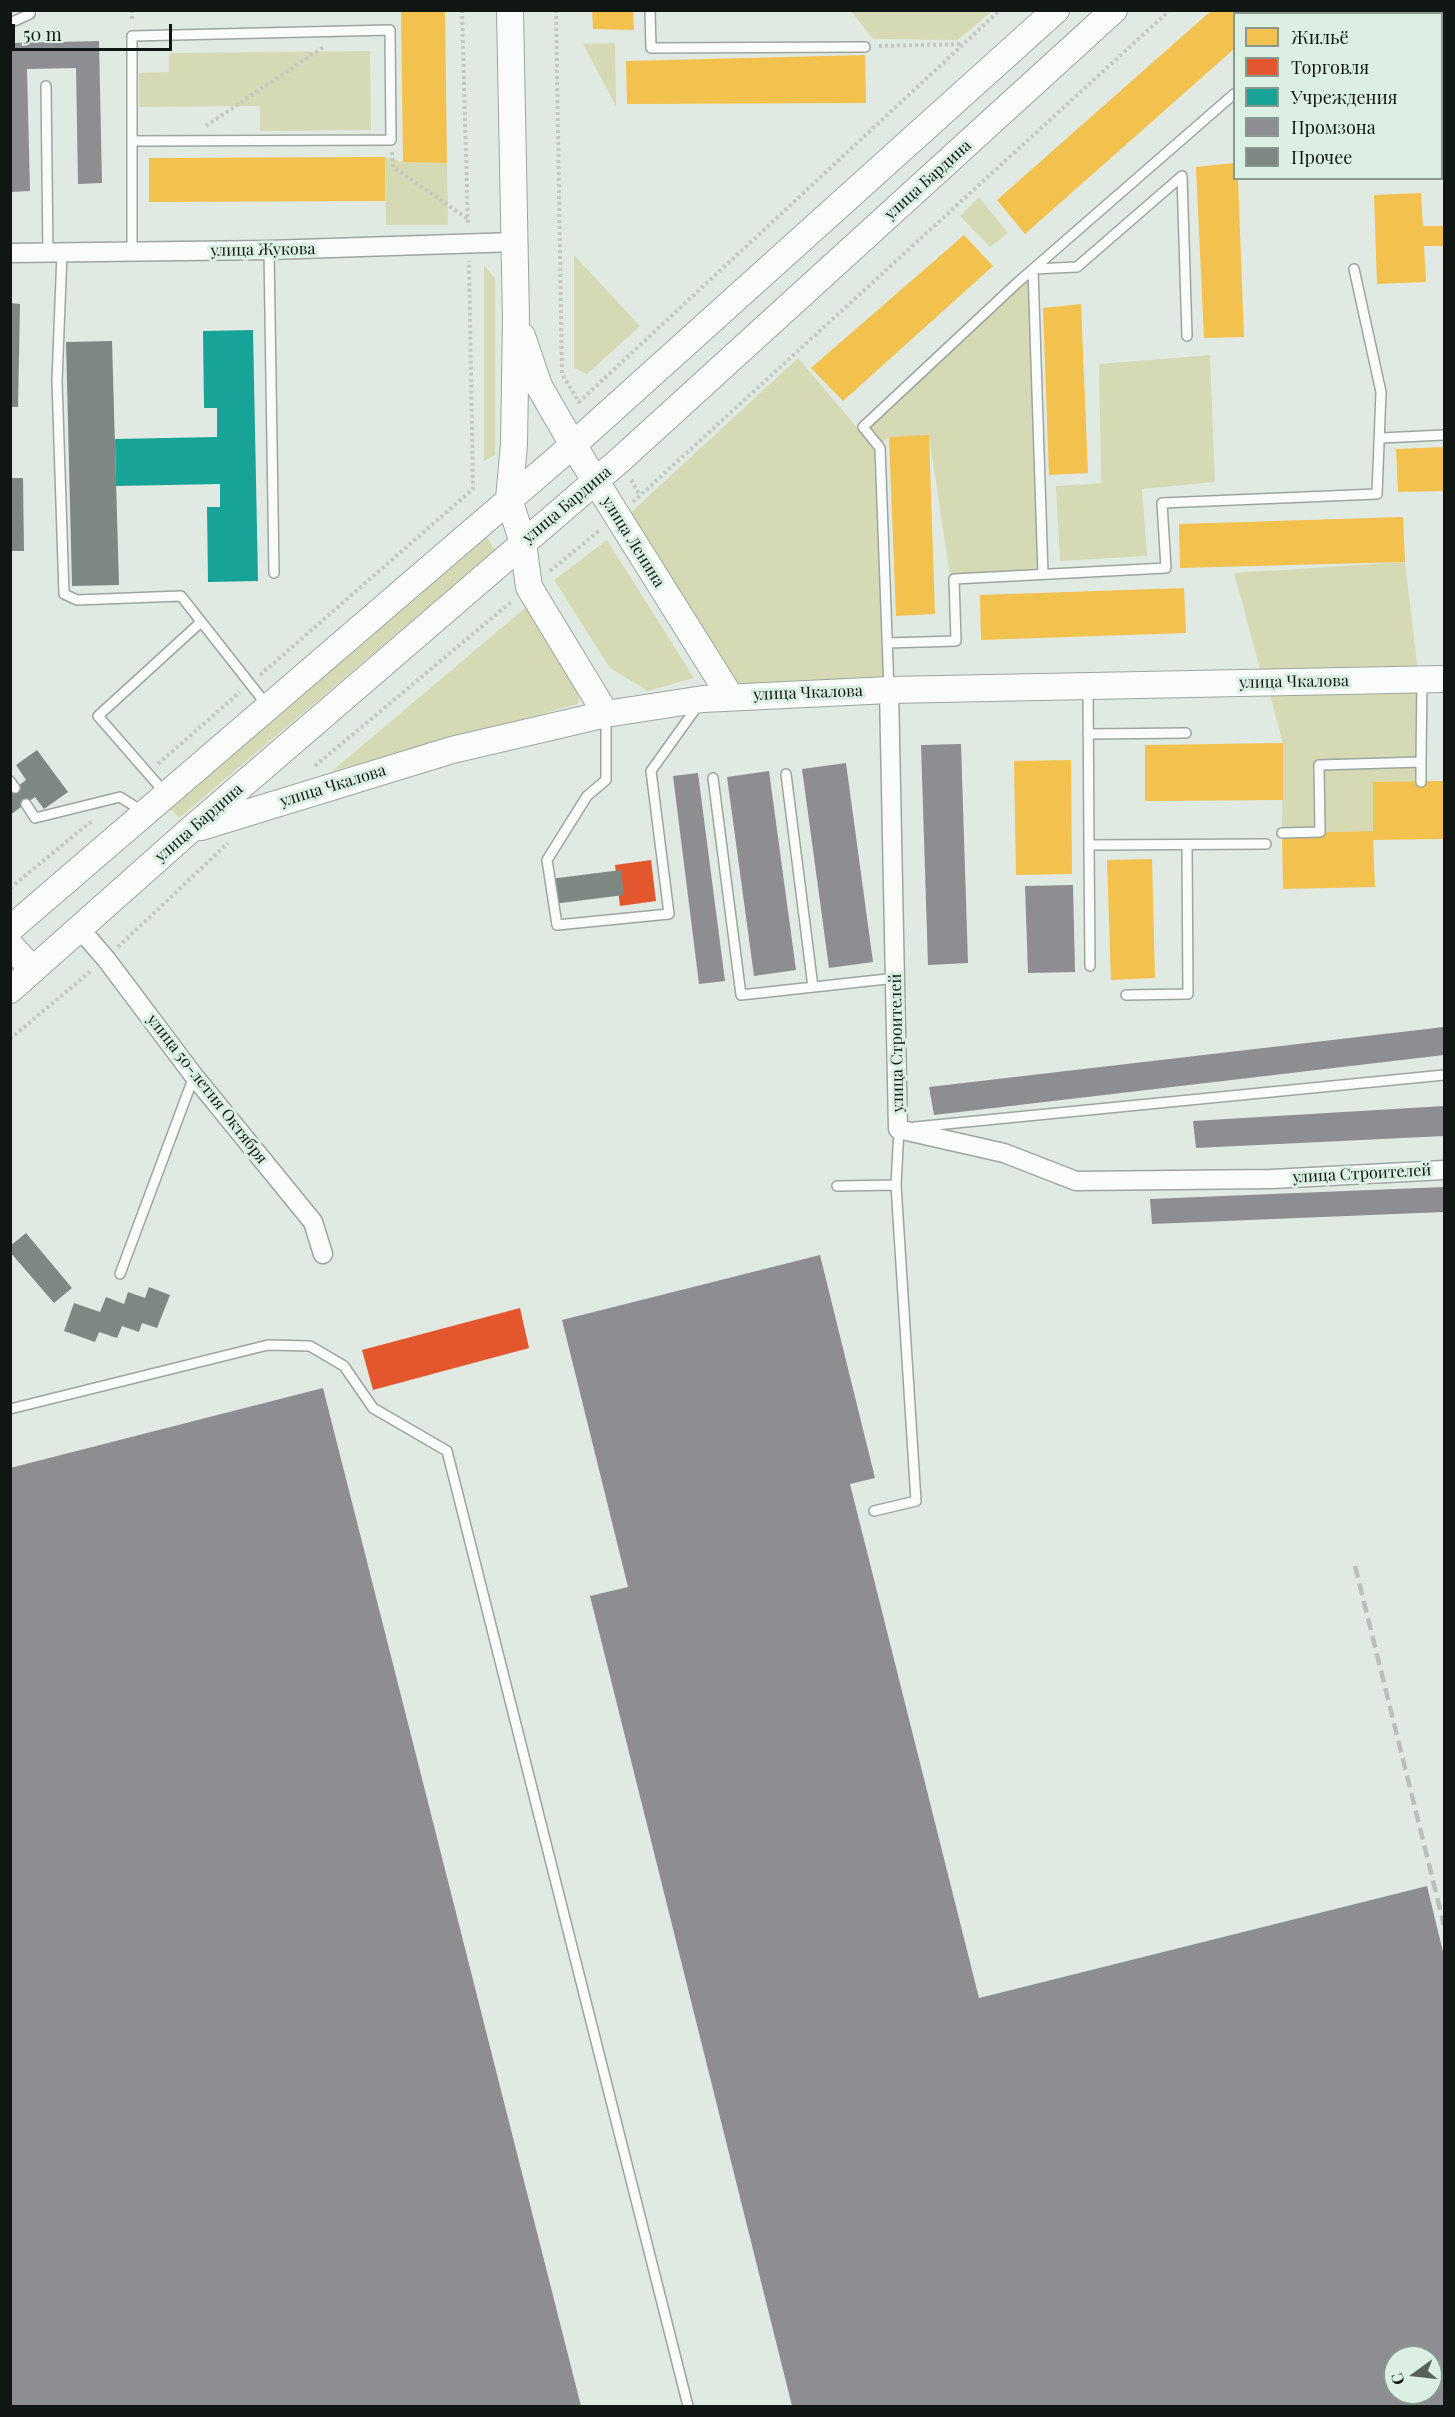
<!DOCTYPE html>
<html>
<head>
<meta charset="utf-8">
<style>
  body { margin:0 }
  #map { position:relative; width:1455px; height:2417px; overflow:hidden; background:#e0eae3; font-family:"Playfair Display",serif }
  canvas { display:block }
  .frame { position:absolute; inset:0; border:12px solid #101712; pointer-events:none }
  .legend { position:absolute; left:1233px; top:12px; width:210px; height:168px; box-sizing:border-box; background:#dbefe2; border:2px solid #8a998f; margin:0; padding:8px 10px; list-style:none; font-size:18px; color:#101712 }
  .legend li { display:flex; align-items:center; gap:12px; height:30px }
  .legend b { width:30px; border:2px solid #8a998f }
  .north { position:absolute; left:1383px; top:2345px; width:60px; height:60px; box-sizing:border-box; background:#dbefe2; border:2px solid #8a998f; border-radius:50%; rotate:255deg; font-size:16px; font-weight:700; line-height:24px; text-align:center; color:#101712 }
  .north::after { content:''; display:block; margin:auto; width:21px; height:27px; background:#59615b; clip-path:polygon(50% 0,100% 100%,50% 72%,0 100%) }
  .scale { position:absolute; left:12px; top:24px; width:160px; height:27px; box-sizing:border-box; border:3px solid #101712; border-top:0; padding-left:8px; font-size:18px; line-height:21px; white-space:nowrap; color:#101712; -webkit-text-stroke:4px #dbefe2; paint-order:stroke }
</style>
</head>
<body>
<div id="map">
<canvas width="1455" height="2417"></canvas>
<div class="frame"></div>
<ul class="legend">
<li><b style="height:16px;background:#f2c14e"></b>Жильё</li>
<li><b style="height:16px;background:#e4572e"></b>Торговля</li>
<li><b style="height:16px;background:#17a398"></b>Учреждения</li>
<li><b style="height:16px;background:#8d8d92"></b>Промзона</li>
<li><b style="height:16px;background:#7f8783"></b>Прочее</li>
</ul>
<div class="north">С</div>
<div class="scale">50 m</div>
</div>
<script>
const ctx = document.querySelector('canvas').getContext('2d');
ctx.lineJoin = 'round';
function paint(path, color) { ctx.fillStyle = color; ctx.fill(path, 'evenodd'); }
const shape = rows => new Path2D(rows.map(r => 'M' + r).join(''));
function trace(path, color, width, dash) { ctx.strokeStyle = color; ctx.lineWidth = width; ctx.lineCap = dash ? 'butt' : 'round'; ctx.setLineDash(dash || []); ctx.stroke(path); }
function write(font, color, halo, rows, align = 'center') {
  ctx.font = font + ' "Playfair Display",serif'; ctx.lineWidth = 6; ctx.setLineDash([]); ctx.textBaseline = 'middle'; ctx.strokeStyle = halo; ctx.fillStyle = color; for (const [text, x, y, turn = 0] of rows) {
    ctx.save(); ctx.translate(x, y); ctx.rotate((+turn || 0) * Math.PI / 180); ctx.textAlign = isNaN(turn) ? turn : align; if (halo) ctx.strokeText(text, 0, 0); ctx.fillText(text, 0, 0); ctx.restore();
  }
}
paint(shape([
  [851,11,992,11,958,40,873,39],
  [615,43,616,106,583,44],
  [370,51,371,130,260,131,260,106,139,107,139,73,169,72,169,53],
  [385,157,403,162,447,163,448,225,386,225],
  [979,197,1008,233,990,247,960,216],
  [574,255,640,326,587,374,574,368],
  [484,265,495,278,495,455,484,461],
  [1030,276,1040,571,950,576,929,436,889,437,881,444,867,428],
  [1210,355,1215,482,1142,489,1147,556,1060,561,1056,486,1101,483,1099,364],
  [798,358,876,450,885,684,734,689,626,517],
  [485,534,495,550,179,818,169,806],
  [607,540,694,678,648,691,610,668,554,580],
  [1405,562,1418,672,1262,676,1234,573],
  [531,603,581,679,578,704,332,771],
  [1418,687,1418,758,1315,763,1317,829,1282,829,1283,743,1269,691],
  [1417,766,1418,782,1373,831,1324,832,1323,769]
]), '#d6dab4');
paint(shape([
  [401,10,445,10,447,163,403,162],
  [592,10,633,10,634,30,593,29],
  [1212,10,1253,10,1256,14,1234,14,1234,49,1025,234,997,200],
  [865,55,866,103,627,104,626,61],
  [385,157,385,201,149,202,149,158],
  [1234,163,1234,178,1238,178,1244,337,1204,338,1196,167],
  [1421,193,1423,226,1444,226,1444,246,1424,246,1426,282,1377,284,1374,195],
  [964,235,993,266,843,401,811,368],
  [1081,304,1088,473,1049,475,1043,308],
  [929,435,935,614,896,616,889,437],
  [1444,447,1444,491,1398,492,1396,449],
  [1403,517,1405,562,1180,568,1179,524],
  [1184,588,1186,633,981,640,980,595],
  [1283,743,1283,800,1145,801,1145,745],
  [1071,760,1072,874,1016,875,1014,761],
  [1444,781,1444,839,1373,840,1375,887,1283,889,1282,833,1373,831,1373,782],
  [1152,859,1155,978,1111,980,1107,860]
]), '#f2c14e');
paint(shape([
  [651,860,656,901,620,906,615,865],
  [520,1308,529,1348,373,1390,362,1350]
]), '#e4572e');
paint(shape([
  [253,330,258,581,208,582,207,507,220,507,220,484,116,486,115,439,217,437,217,408,204,408,203,331]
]), '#17a398');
paint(shape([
  [99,41,102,183,78,184,76,68,27,69,30,191,10,192,10,43],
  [961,744,968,963,928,965,921,745],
  [846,763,873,962,829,968,802,769],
  [769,771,796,970,754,976,727,777],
  [698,773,725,981,699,984,673,776],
  [1073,885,1075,972,1028,973,1025,886],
  [1444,1027,1444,1055,934,1115,929,1087],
  [1444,1106,1444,1136,1196,1148,1193,1121],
  [1444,1187,1444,1212,1152,1224,1150,1199],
  [820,1255,875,1478,850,1484,979,1998,1427,1886,1444,1956,1444,2406,792,2406,590,1596,628,1587,562,1320],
  [1395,2357,1431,2357,1431,2393,1395,2393],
  [323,1388,581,2406,10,2406,10,1468]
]), '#8d8d92');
paint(shape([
  [10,303,20,304,18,407,10,407],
  [112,341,119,585,72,586,66,342],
  [10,478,23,478,24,551,10,551],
  [37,750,68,792,44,809,35,797,10,815,10,792,26,780,16,765],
  [621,870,624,895,553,904,550,879],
  [26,1233,72,1288,54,1303,10,1252,10,1246],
  [149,1287,170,1295,157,1328,142,1323,139,1332,122,1326,117,1338,99,1332,95,1342,64,1331,74,1303,100,1312,106,1297,124,1304,128,1292,145,1298]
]), '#7f8783');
const lane = shape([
  [650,10,651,48,865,47],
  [1274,10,1276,14],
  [10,23,30,14,30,10],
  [1442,41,1444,41],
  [46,86,48,253],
  [269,250,274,573],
  [132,252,132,36,390,30,391,140,133,141],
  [62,253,57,381,64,594,77,600,181,596,266,704],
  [1381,438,1444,435],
  [1043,574,1033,269,1077,267,1182,176,1187,336],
  [887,643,956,641,954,579,1166,568,1162,503,1377,494,1381,392,1354,269],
  [1088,688,1089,845,1266,844],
  [889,690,880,448,863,427,1017,283,1234,94],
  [606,717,606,780,587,796,547,860,557,925,669,914,651,771,699,704],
  [1088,734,1186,733],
  [1421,762,1421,782],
  [786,774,813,987],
  [713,778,741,995,896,978],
  [10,781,15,788],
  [166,794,98,716,201,622],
  [26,804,35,818,120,797,142,811],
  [1282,833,1320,832,1319,765,1421,762,1422,681],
  [1089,845,1090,966],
  [1126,995,1188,994,1187,845],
  [915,1127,1444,1075],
  [837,1186,896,1185],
  [120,1274,194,1076],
  [10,1409,268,1345,310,1346,344,1366,373,1408,447,1451,688,2406],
  [874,1511,916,1501,896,1185,899,1129]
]);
const street = shape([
  [10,253,269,250,515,242],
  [889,690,898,1129,1004,1153,1076,1181,1272,1179,1444,1170],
  [80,929,106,959,194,1076,313,1222,323,1254]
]);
const secondary = shape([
  [510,10,516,319,514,444,509,499,523,543,529,587,606,714],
  [522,336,539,386,573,445,730,696],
  [201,827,452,750,606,714,703,699,889,690,1444,679],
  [10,929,573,445,1056,10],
  [10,945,33,970],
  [10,990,189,831,620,460,1114,10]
]);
trace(lane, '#9da59f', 12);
trace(street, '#9da59f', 21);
trace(secondary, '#9da59f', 28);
trace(shape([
  [132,10,132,22],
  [462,10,468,226],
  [556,10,562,374,579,402,1000,10],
  [879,46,962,44],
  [206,126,325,46],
  [392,152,393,167,468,219],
  [631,480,640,495],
  [633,502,1170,10],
  [550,571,600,530],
  [260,675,473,489,469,261],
  [158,764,240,692],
  [315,766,511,602],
  [10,888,93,820],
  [118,947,228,843],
  [10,1039,92,970]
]), '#c4c8c5', 4, [3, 3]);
trace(lane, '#fafcfb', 9);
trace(street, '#fafcfb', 18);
trace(secondary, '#fafcfb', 26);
trace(shape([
  [1355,1566,1444,1925]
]), '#bbbebc', 4.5, [12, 6]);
write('16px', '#101712', '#dbefe2', [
  ["улица Бардина",928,180,-42],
  ["улица Жукова",263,250,-1],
  ["улица Бардина",567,505,-40],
  ["улица Ленина",633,542,58],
  ["улица Чкалова",1294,682,-1],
  ["улица Чкалова",808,693,-2],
  ["улица Чкалова",333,786,-17],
  ["улица Бардина",199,823,-41],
  ["улица Строителей",897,1043,-91],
  ["улица 50-летия Октября",207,1089,52],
  ["улица Строителей",1362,1174,-3]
]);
</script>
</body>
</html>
